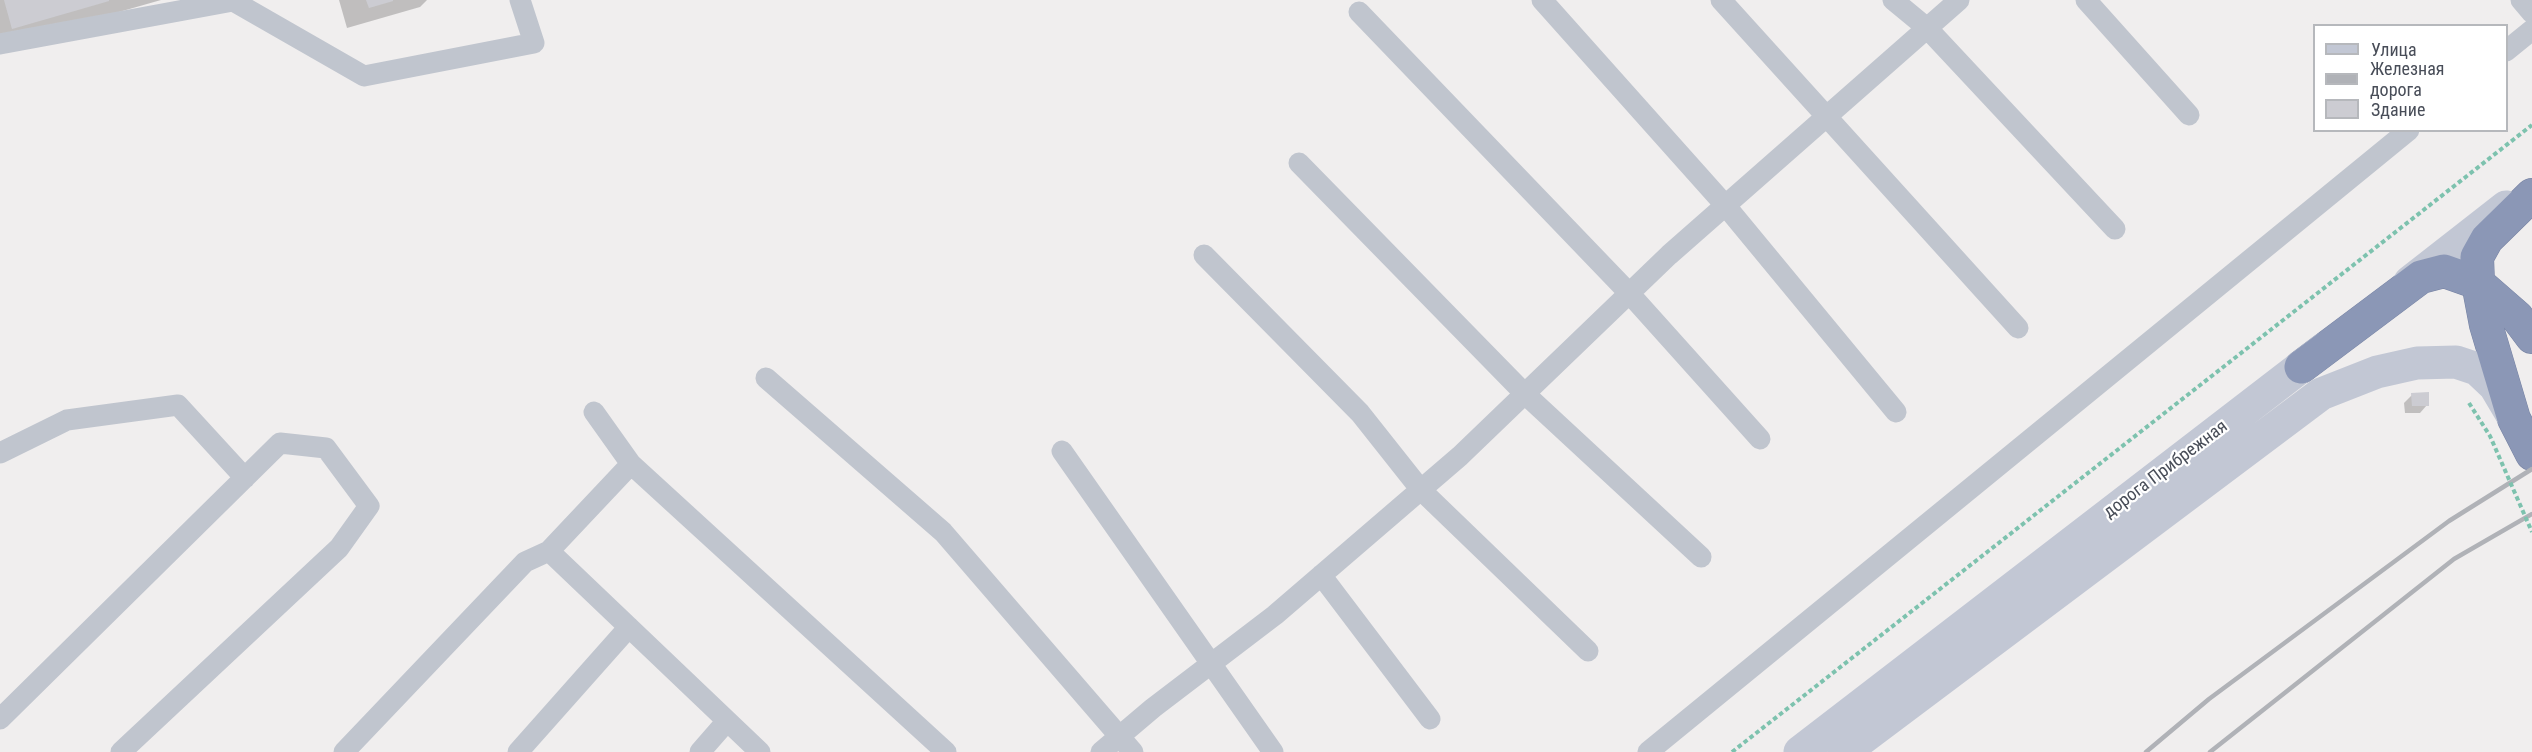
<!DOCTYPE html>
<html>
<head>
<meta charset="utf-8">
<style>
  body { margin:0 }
  #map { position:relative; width:2532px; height:752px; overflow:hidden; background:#f0eeee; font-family:"Roboto Condensed",sans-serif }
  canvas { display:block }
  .legend { position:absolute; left:2313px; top:24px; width:195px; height:108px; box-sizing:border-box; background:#fff; border:2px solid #b6b8bc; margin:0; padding:8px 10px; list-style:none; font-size:18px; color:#484d58 }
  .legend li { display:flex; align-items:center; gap:12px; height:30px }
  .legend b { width:30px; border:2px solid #b6b8bc }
</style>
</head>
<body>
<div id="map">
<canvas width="2532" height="752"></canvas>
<ul class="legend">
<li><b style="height:8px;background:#c2c7d4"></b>Улица</li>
<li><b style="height:8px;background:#b0b2b7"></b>Железная дорога</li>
<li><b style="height:16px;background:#ccccd2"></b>Здание</li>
</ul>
</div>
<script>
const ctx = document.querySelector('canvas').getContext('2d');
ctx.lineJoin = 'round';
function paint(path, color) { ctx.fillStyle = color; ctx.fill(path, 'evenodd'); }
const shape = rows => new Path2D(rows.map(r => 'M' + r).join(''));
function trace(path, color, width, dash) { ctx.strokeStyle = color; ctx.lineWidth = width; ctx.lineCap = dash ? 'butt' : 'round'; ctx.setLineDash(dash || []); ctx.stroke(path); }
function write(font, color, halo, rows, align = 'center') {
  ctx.font = font + ' "Roboto Condensed",sans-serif'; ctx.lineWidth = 4.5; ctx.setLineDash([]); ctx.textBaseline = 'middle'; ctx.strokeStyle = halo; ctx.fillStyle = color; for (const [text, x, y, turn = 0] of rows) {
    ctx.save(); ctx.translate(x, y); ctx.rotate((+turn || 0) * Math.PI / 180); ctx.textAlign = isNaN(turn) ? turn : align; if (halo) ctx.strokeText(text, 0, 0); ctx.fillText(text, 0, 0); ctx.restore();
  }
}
paint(shape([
  [0,0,161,0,0,46],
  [339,0,427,0,420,7,347,28],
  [2412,395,2427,405,2420,413,2405,413,2404,403]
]), '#0003');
paint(shape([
  [4,0,109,0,109,1,12,29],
  [366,0,393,0,393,1,369,8],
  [2429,392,2429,406,2412,406,2411,393]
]), '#ccccd2');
const highway = shape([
  [2532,195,2487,239,2477,257,2478,283,2486,325,2514,419,2532,454],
  [2301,367,2421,277,2444,271,2478,283,2517,317,2532,337]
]);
trace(highway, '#7682a2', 34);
trace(shape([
  [1732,752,2532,125]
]), '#7dc2ae', 4, [4.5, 3]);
trace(shape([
  [1542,0,1725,205,1896,412],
  [1721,0,2018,328],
  [1893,0,1927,28,2115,229],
  [2086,0,2189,115],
  [2521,0,2532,13],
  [1359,12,1629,293,1760,439],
  [0,44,233,1,364,76,534,43,520,0],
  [2506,51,2532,30],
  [1299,163,1525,394,1701,557],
  [1204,255,1360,413,1421,490,1588,651],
  [766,378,943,532,1133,752],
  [594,412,631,464,946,752],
  [1062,451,1273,752],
  [0,453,67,420,178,405,245,478],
  [631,464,549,551,760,752],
  [1321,575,1430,719],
  [0,719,280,443,326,448,369,506,339,548,121,752],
  [344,752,525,562,549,551],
  [518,752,629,627],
  [700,752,727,721],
  [1101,752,1153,708,1275,615,1460,456,1669,255,1959,0],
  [1648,752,2409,130]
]), '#c0c5ce', 21);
trace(shape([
  [2410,282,2506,207],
  [1800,752,2324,349],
  [1844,752,2321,394,2377,372,2417,363,2456,362,2477,369,2495,386,2511,413]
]), '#c2c7d4', 33);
trace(highway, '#8b97b6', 33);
trace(shape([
  [2146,752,2209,699,2449,521,2532,469],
  [2210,752,2454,559,2532,514]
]), '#b0b2b7', 4.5);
trace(shape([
  [2469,403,2490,436,2532,532]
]), '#7dc2ae', 4, [4.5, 3]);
write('18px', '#484d58', '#fff', [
  ["дорога Прибрежная",2166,470,-37]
]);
</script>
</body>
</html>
